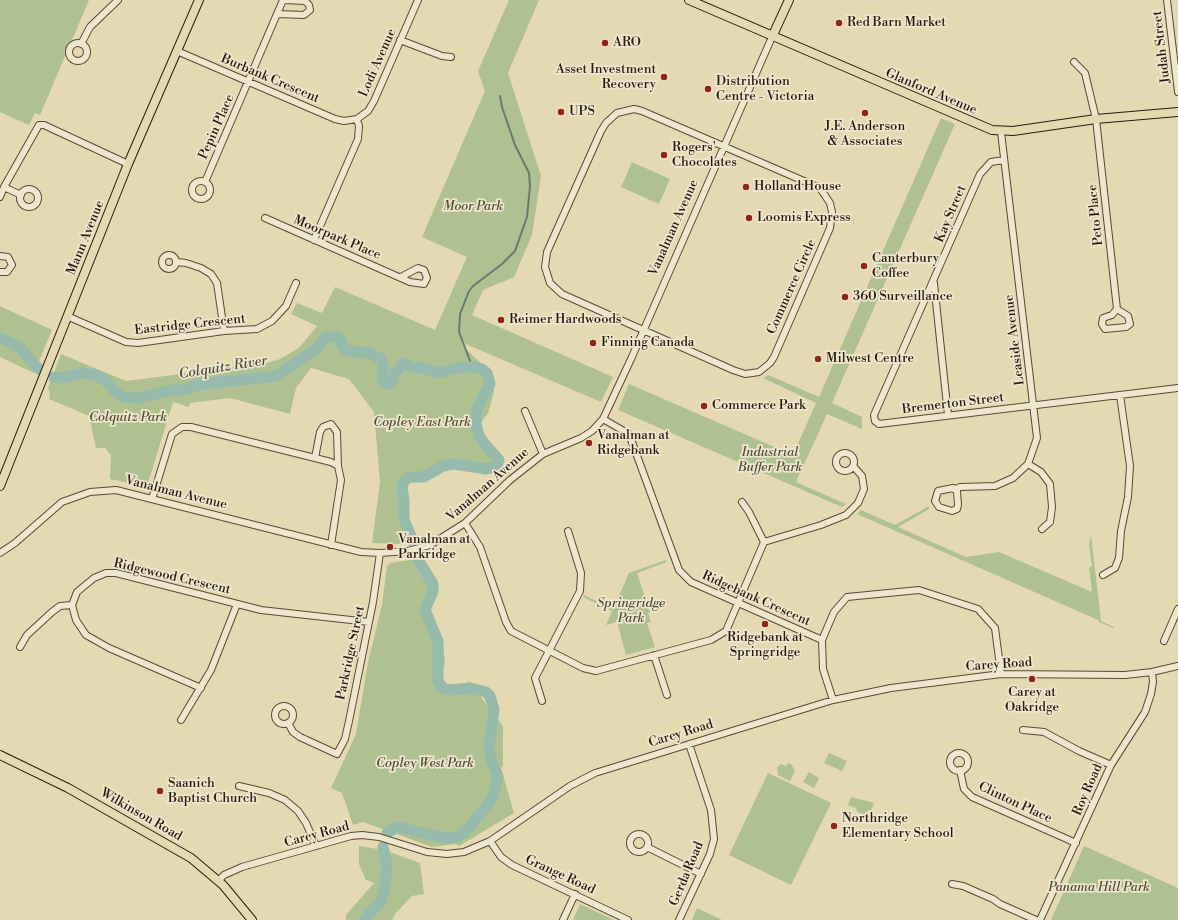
<!DOCTYPE html>
<html>
<head>
<meta charset="utf-8">
<style>
  body { margin:0 }
  canvas { display:block; background:#e5d9b2 }
</style>
</head>
<body>
<canvas width="1178" height="920"></canvas>
<script>
const ctx = document.querySelector('canvas').getContext('2d');
ctx.lineJoin = 'round';
function fill(path, color) { ctx.fillStyle = color; ctx.fill(path, 'evenodd'); }
const shape = rows => new Path2D(rows.map(r => 'M' + r).join(''));
function stroke(path, color, width, dash) { ctx.strokeStyle = color; ctx.lineWidth = width; ctx.lineCap = dash ? 'butt' : 'round'; ctx.setLineDash(dash || []); ctx.stroke(path); }
function drawText(font, color, halo, rows, align = 'center') {
  ctx.font = font + ' "Libre Bodoni",serif'; ctx.lineWidth = 3.5; ctx.setLineDash([]); ctx.textBaseline = 'middle'; ctx.strokeStyle = halo; ctx.fillStyle = color; for (const [text, x, y, turn = 0] of rows) {
    ctx.save(); ctx.translate(x, y); ctx.rotate((+turn || 0) * Math.PI / 180); ctx.textAlign = isNaN(turn) ? turn : align; if (halo) ctx.strokeText(text, 0, 0); ctx.fillText(text, 0, 0); ctx.restore();
  }
}
fill(shape([
  [0,0,89,0,40,115,35,113,29,125,0,112],
  [509,0,539,0,508,73,541,176,532,235,514,277,483,290,472,315,613,377,601,402,461,342,465,348,492,374,494,392,488,413,480,424,484,436,496,454,495,459,488,468,478,467,462,462,447,462,434,468,427,473,412,476,408,480,405,487,407,498,404,514,416,540,398,544,372,543,380,482,374,412,349,379,311,368,296,388,290,414,230,398,190,403,189,407,173,402,148,483,139,485,110,479,111,455,105,448,96,448,89,416,49,399,50,393,48,388,61,354,126,381,267,363,280,359,299,348,317,326,291,314,297,303,322,313,335,287,435,330,467,257,422,237,485,91,478,71],
  [941,118,955,124,832,403,862,417,862,429,827,414,796,482,846,504,842,507,618,410,629,384,793,455,816,403,763,378,768,375,819,397],
  [632,162,670,179,659,204,621,187],
  [0,306,52,330,34,373,0,357],
  [929,506,929,509,898,527,966,557,999,552,1092,592,1089,568,1092,566,1089,545,1091,535,1101,621,1114,627,1113,628,1099,622,1098,620,857,514,861,510,895,525],
  [416,559,420,574,431,587,431,593,424,605,423,610,433,622,443,647,445,662,442,672,444,685,448,688,462,688,469,681,503,726,503,766,501,768,514,813,459,846,456,844,432,847,363,822,353,825,342,793,331,788,356,734,368,662,382,605,387,566,390,563],
  [666,560,667,562,637,573,650,612,648,613,651,622,647,623,655,647,626,655,617,622,606,625,612,611,583,597,584,595,613,609,629,573],
  [829,753,847,761,842,771,824,763],
  [788,763,791,764,795,771,790,781,778,775,777,768,780,764,786,766],
  [809,772,819,778,814,788,803,782],
  [768,773,831,803,791,885,729,855],
  [851,797,874,803,870,814,865,815,857,812,856,808,848,805],
  [359,846,384,850,420,863,424,894,412,896,395,914,392,920,346,920,346,915,374,883,366,880,359,864],
  [1084,846,1178,888,1178,920,1051,920],
  [580,904,614,920,573,920],
  [697,908,722,920,692,920]
]), '#afc091');
stroke(shape([
  [472,366,459,332,460,314,469,291,473,286,502,264,515,251,527,217,530,186,529,173,515,145,502,107,500,96]
]), '#6a7a6b', 2);
stroke(shape([
  [0,338,18,346,39,369],
  [54,377,63,378,83,373,96,375,106,381,115,391,124,397,139,398,171,390,184,390,201,384,270,377,280,374,316,349,325,338,331,337,337,337,341,341,344,348,347,351,369,353,381,359,383,365,382,380,383,382,388,384,391,383,395,373,403,363,414,368,420,367,437,373,462,367,476,367,482,369,487,373,490,384,477,408,476,425,479,435,484,443,499,460,497,466,486,469,454,464,443,466,424,477,410,477,404,481,402,488,404,500,404,520,414,543],
  [417,556,420,563,433,584,433,591,425,610,438,641,438,682,443,688,449,690,471,688,486,692,490,696,494,709,489,748,491,760,498,776,493,795,487,806,463,834],
  [387,833,398,827,444,838,458,837],
  [364,920,381,901,385,888,387,866,383,847]
]), '#96baab', 11);
const minor = shape([
  [1167,0,1178,92],
  [277,14,304,15,310,10,309,5,305,1,284,0],
  [400,40,442,56,451,57],
  '69 52a9 9 0 1 1 18 0a9 9 0 1 1-18 0Z',
  [81,44,90,27,118,0],
  [177,51,335,119,344,121,357,119,368,111,374,101,418,0],
  [1074,62,1085,73,1096,119,1117,309,1112,315,1103,318,1102,324,1105,329,1126,327,1130,324,1128,316,1117,309],
  [634,109,642,111,820,188,830,203,832,212,830,228,774,357,770,363,759,372,745,374,733,370,562,294,550,283,545,267,547,252,601,131,606,123,617,113,634,109],
  [1004,160,991,162,980,174,874,415,875,421,879,424,1178,388],
  '192 190a9 9 0 1 1 18 0a9 9 0 1 1-18 0Z',
  [205,182,283,0],
  [4,187,21,195],
  '20 198a9 9 0 1 1 18 0a9 9 0 1 1-18 0Z',
  [0,197,4,187,39,125,44,125,128,164],
  [265,218,410,282,424,284,427,278,424,270,418,268,401,277],
  [314,240,358,139,359,126,357,119],
  '162 262a7 7 0 1 1 14 0a7 7 0 1 1-14 0Z',
  [0,256,8,257,12,265,7,272,0,272],
  [177,262,186,263,201,268,211,274,217,283,224,331],
  [934,283,948,415],
  [67,316,126,342,138,343,224,331,257,329,272,321,286,306,296,283],
  [525,411,543,454],
  [603,419,629,434,679,570,691,582,822,640,823,669,833,700],
  '836 462a9 9 0 1 1 18 0a9 9 0 1 1-18 0Z',
  [315,458,320,432,323,427,331,424,337,432,338,466],
  [1028,464,1041,472,1050,484,1052,507,1050,522,1042,529],
  [953,488,957,491,958,505,957,509,952,511,939,507,935,501,938,491,953,488],
  [956,489,960,487,995,486,1013,478,1028,464,1037,438,1001,132],
  [152,499,172,434,182,427,191,427,331,462,338,466,341,480,331,545],
  [742,502,749,512,764,542],
  [465,523,480,547,506,622,511,631,583,668,596,671,711,640,726,631,764,542],
  [764,542,821,525,846,515,858,503,864,489,862,476,853,466],
  [0,553,15,543,62,502,90,492,116,490,361,552,380,553,408,551,430,545,465,523,510,480,543,454,581,438,592,431,603,419,631,359,772,37],
  [1103,575,1115,568,1119,558,1121,531,1128,497,1130,466,1120,395],
  [822,640,834,612,847,597,919,590,978,609,995,628,1001,674],
  [1164,641,1178,609],
  [20,647,27,635,52,612,60,606,72,605],
  [654,655,667,695],
  [201,688,109,648,86,635,76,620,72,605,77,592,94,578,106,573,116,573,261,610,369,622],
  [542,701,535,678,580,591,581,573,568,531],
  '275 715a9 9 0 1 1 18 0a9 9 0 1 1-18 0Z',
  [181,720,211,670,237,604],
  [288,723,293,732,300,737,337,754,345,739,349,721,373,602,380,553],
  [1023,730,1044,732,1079,751,1111,765],
  '950 762a9 9 0 1 1 18 0a9 9 0 1 1-18 0Z',
  [960,770,964,789,972,797,1076,843],
  [239,786,269,793,285,800,298,811,306,823,316,846],
  '630 843a9 9 0 1 1 18 0a9 9 0 1 1-18 0Z',
  [490,841,501,857,512,865,628,920],
  [647,847,701,874],
  [219,880,224,875,242,867,351,836,362,835,379,837,427,852,447,854,464,852,490,841,570,786,595,773,833,700,891,688,1001,674,1125,675,1152,672,1178,666],
  [952,884,963,886,993,899,1000,904,1036,920],
  [563,920,575,894],
  [679,920,710,854,714,839,711,810,689,744],
  [1040,920,1111,765,1145,712,1151,694,1153,682,1152,672]
]);
const major = shape([
  [689,0,992,130,1013,131,1096,119,1178,112],
  [772,37,789,0],
  [0,486,128,164,199,0],
  [0,755,68,788,191,858,223,885,252,920]
]);
stroke(minor, '#574a36', 8);
stroke(major, '#281b0c', 10);
stroke(minor, '#eee6cd', 6);
stroke(major, '#e5d9b2', 8);
for (const [x, y, r, color] of [
  [839,23,4,"#8f2418"],
  [605,43,4,"#8f2418"],
  [664,77,4,"#8f2418"],
  [708,89,4,"#8f2418"],
  [561,112,4,"#8f2418"],
  [865,113,4,"#8f2418"],
  [664,155,4,"#8f2418"],
  [746,187,4,"#8f2418"],
  [749,218,4,"#8f2418"],
  [864,266,4,"#8f2418"],
  [845,297,4,"#8f2418"],
  [501,320,4,"#8f2418"],
  [593,343,4,"#8f2418"],
  [818,359,4,"#8f2418"],
  [704,406,4,"#8f2418"],
  [589,443,4,"#8f2418"],
  [390,547,4,"#8f2418"],
  [765,624,4,"#8f2418"],
  [1032,679,4,"#8f2418"],
  [160,791,4,"#8f2418"],
  [834,826,4,"#8f2418"]
]) { const dot = new Path2D(); dot.arc(x, y, r, 0, 2 * Math.PI); ctx.fillStyle = color; ctx.fill(dot); stroke(dot, '#eee6cd', 1.5); }
drawText('13px', '#281b0c', '#eee6cd', [
  ["Red Barn Market",847,23],
  ["ARO",613,43],
  ["Asset Investment",656,70,"right"],
  ["Recovery",656,85,"right"],
  ["Distribution",716,82],
  ["Centre - Victoria",716,97],
  ["UPS",569,112],
  ["J.E. Anderson",865,127,"center"],
  ["& Associates",865,142,"center"],
  ["Rogers'",672,148],
  ["Chocolates",672,163],
  ["Holland House",754,187],
  ["Loomis Express",757,218],
  ["Canterbury",872,259],
  ["Coffee",872,274],
  ["360 Surveillance",853,297],
  ["Reimer Hardwoods",509,320],
  ["Finning Canada",601,343],
  ["Milwest Centre",826,359],
  ["Commerce Park",712,406],
  ["Vanalman at",597,436],
  ["Ridgebank",597,451],
  ["Vanalman at",398,540],
  ["Parkridge",398,555],
  ["Ridgebank at",765,638,"center"],
  ["Springridge",765,653,"center"],
  ["Carey at",1032,693,"center"],
  ["Oakridge",1032,708,"center"],
  ["Saanich",168,784],
  ["Baptist Church",168,799],
  ["Northridge",842,819],
  ["Elementary School",842,834]
], 'left');
drawText('13px', '#281b0c', '#eee6cd', [
  ["Judah Street",1162,47,-97],
  ["Lodi Avenue",378,63,-66],
  ["Burbank Crescent",270,79,23],
  ["Glanford Avenue",931,92,23],
  ["Pepin Place",217,127,-66],
  ["Kay Street",951,214,-67],
  ["Peto Place",1096,215,-96],
  ["Vanalman Avenue",674,228,-66],
  ["Mann Avenue",86,238,-68],
  ["Moorpark Place",337,238,23],
  ["Commerce Circle",792,287,-66],
  ["Eastridge Crescent",190,325,-6],
  ["Leaside Avenue",1015,340,-97],
  ["Bremerton Street",953,404,-7],
  ["Vanalman Avenue",488,485,-41],
  ["Vanalman Avenue",176,493,14],
  ["Ridgewood Crescent",172,577,13],
  ["Ridgebank Crescent",756,599,24],
  ["Parkridge Street",351,653,-78],
  ["Carey Road",999,665,-4],
  ["Carey Road",681,734,-17],
  ["Roy Road",1088,790,-66],
  ["Clinton Place",1015,803,25],
  ["Wilkinson Road",141,815,30],
  ["Carey Road",317,835,-15],
  ["Gerda Road",687,874,-67],
  ["Grange Road",560,875,25]
]);
drawText('italic 13px', '#504d34', '#eee6cd', [
  ["Moor Park",473,207],
  ["Colquitz Park",128,418],
  ["Copley East Park",422,423],
  ["Industrial",770,453],
  ["Buffer Park",770,468],
  ["Springridge",631,604],
  ["Park",631,619],
  ["Copley West Park",425,764],
  ["Panama Hill Park",1099,888]
]);
drawText('italic 14px', '#494b3c', '#eee6cd', [
  ["Colquitz River",223,368,-9]
]);
</script>
</body>
</html>
